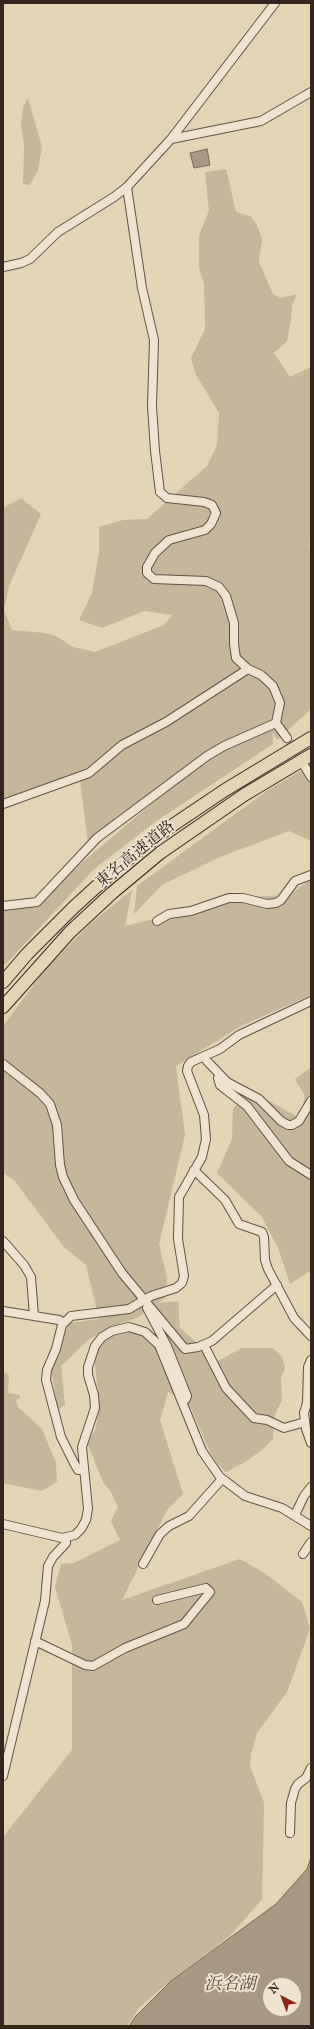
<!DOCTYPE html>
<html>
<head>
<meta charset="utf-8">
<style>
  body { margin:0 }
  #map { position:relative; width:314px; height:2029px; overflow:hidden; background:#e3d4b3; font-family:"IM FELL English",serif }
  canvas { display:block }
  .frame { position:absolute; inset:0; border:4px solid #36251f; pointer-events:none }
  .north { position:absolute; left:262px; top:1977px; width:40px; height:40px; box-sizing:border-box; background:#ede3ce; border:1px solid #a49788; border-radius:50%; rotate:318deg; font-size:11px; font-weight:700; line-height:16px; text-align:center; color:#36251f }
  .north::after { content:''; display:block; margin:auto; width:14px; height:18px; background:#8f2418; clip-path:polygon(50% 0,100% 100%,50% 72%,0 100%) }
</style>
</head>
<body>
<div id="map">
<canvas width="314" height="2029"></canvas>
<div class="frame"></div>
<div class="north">N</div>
</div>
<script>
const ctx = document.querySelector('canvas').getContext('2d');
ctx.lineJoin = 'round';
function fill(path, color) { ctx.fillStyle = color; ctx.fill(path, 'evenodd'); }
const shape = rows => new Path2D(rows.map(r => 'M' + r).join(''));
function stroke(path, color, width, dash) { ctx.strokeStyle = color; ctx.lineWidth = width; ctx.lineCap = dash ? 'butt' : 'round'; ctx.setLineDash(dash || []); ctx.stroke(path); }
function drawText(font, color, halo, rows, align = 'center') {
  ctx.font = font + ' "IM FELL English","Noto Serif JP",serif'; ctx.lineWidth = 4; ctx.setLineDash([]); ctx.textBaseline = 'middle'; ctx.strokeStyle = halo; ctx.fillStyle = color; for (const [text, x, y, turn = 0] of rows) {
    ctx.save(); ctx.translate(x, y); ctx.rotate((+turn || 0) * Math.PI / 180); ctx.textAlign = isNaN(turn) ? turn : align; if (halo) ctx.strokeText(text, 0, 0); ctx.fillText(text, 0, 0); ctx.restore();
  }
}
fill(shape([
  [28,98,42,147,38,170,30,185,23,184,24,146,21,124,23,107],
  [226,169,236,212,250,216,257,225,262,240,259,262,273,294,281,298,297,294,292,305,291,320,287,341,274,353,290,377,311,367,311,542,309,544,311,552,311,709,277,740,273,733,273,744,155,822,93,870,3,967,3,910,45,894,188,773,159,787,116,817,88,843,79,773,3,800,3,508,21,498,41,514,9,586,4,610,12,630,45,633,58,637,73,647,95,652,164,625,172,615,144,611,102,628,79,620,92,593,99,553,99,527,123,520,147,519,207,466,217,445,219,413,196,375,191,358,205,329,204,283,199,268,199,235,209,211,205,172],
  [311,765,311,841,289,831,220,857,162,885,134,914,137,886,268,790],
  [311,879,311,995,241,1026,176,1066,185,1135,159,1244,167,1278,165,1298,158,1303,178,1301,180,1328,218,1361,242,1348,273,1348,282,1357,285,1368,281,1378,282,1400,274,1417,273,1439,262,1450,245,1462,226,1472,217,1463,210,1452,189,1404,168,1392,160,1420,183,1494,167,1510,122,1600,240,1559,266,1574,302,1602,310,1629,287,1692,257,1733,251,1754,250,1766,264,1803,262,1899,230,1936,165,1985,140,2007,127,2026,3,2026,3,1837,72,1750,72,1645,55,1587,61,1564,74,1563,120,1540,111,1521,118,1507,111,1492,103,1482,87,1442,96,1429,99,1401,94,1356,98,1345,116,1334,135,1330,159,1344,151,1308,137,1318,110,1327,89,1339,61,1366,65,1405,58,1410,51,1369,69,1323,99,1319,86,1265,64,1247,14,1180,3,1173,3,1026,47,967,90,924,132,890,125,926,246,897,290,895],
  [311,1067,311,1273,308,1272,290,1284,278,1248,262,1217,217,1173,232,1139,233,1108,251,1091,300,1118,305,1096,295,1079],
  [3,1372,9,1375,8,1393,20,1395,20,1398,16,1400,18,1407,42,1429,56,1463,57,1482,42,1491,3,1483]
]), '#c6b69a');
const water = shape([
  [207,149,210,165,194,168,190,153,207,149],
  [311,1857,311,2026,129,2026,136,2016,171,1981,276,1904,307,1869,311,1857],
  [270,1985,294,1985,294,2009,270,2009,270,1985]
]);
fill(water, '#a89881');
stroke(water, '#7a6a5a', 1);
stroke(shape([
  [287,738,303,765]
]), '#c0b195', 8, [8, 4]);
const minor = shape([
  [171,139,261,121,311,92],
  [127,187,142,288,154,340,152,406,155,451,160,492,167,498,204,502,212,505,216,513,211,524,205,530,169,540,155,553,147,567,147,573,154,579,206,581,219,587,226,596,234,623,234,644,236,658,248,669,261,675,273,686,280,703,276,723,287,738],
  [3,267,21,263,30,259,58,232,114,197,127,187,171,139,275,3],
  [305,767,311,777],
  [3,804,89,773,122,745,166,722,248,669],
  [3,906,37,902,97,838,207,756,224,746,276,723],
  [157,921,169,914,191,911,229,898,243,898,267,904,276,903,281,900,295,881,311,875],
  [204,1056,207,1061,227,1082,259,1099,281,1121,288,1125,292,1125,299,1121,311,1101],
  [3,1064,40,1093,50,1104,57,1125,60,1165,63,1177,74,1200,122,1273,185,1349,198,1347,212,1341,277,1285],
  [221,1076,218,1078,220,1085,247,1106,289,1161,311,1175],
  [194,1170,225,1200,239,1224,262,1232,264,1237,265,1260,268,1269,294,1318,311,1336],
  [3,1241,24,1265,31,1277,34,1316],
  [147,1308,167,1346,187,1396,186,1399,182,1401],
  [3,1311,59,1320,63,1322],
  [204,1345,226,1388,254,1418,267,1420,284,1428,305,1422],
  [311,1360,308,1367,307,1403,304,1413,306,1429,311,1443],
  [83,1470,78,1470,74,1463,61,1437,46,1380,47,1370,56,1349,62,1325,71,1316,129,1309,151,1296,176,1288,182,1283,184,1276,178,1239,179,1197,202,1157,206,1139,204,1115,187,1071,188,1066,191,1062,220,1049,239,1035,311,1001],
  [295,1515,304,1496,311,1487],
  [3,1524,62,1538,75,1535,81,1529,86,1520,88,1509,82,1447,95,1408,94,1395,88,1375,88,1367,95,1346,102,1337,112,1331,129,1327,145,1332,159,1345,202,1451,220,1477,245,1496,282,1508,311,1526],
  [303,1554,311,1542],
  [143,1564,160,1534,169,1526,189,1516,222,1479],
  [35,1641,85,1665,93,1666,125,1648,184,1624,210,1592,206,1588,157,1600],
  [3,1776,45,1601,48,1566,53,1557,66,1543,66,1538],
  [290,1833,291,1803,295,1789,298,1784,306,1778,311,1768]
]);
const highway = shape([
  [3,982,27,954,74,907,119,866,167,829,225,790,311,738],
  [3,1007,70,932,112,893,160,853,244,795,311,755]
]);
stroke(minor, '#615144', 10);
stroke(highway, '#36251f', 14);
stroke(minor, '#ede3ce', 8);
stroke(highway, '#e3d4b3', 12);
drawText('16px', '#36251f', '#ede3ce', [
  ["東名高速道路",136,855,-39]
]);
drawText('italic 17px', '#58483c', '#ede3ce', [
  ["浜名湖",230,1986]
]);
</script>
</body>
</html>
